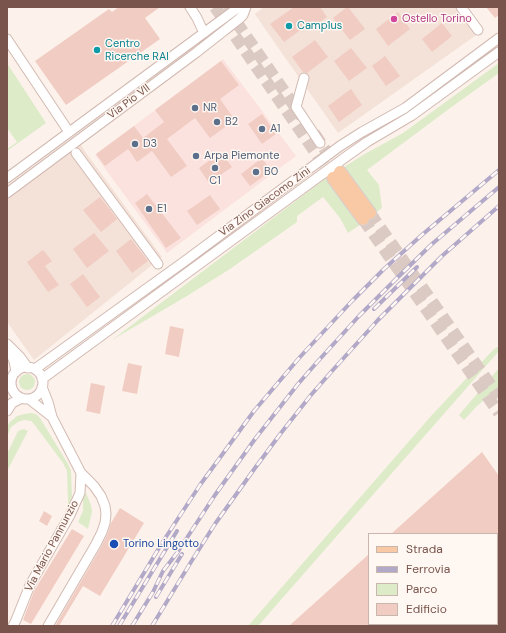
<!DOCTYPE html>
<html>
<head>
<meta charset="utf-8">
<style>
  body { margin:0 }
  #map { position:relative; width:506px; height:633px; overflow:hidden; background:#fcf2eb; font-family:"DM Sans",sans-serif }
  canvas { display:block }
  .frame { position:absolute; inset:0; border:8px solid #78544d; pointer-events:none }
  .legend { position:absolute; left:368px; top:533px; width:130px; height:92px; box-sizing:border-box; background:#fff7f1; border:1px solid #c9b6af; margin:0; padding:5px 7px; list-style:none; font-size:12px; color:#78544d }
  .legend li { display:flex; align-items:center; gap:8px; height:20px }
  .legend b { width:20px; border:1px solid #c9b6af }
</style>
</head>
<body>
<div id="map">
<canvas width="506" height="633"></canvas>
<div class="frame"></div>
<ul class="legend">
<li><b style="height:5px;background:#f9c9a6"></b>Strada</li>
<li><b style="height:5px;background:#b2a8c7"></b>Ferrovia</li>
<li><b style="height:11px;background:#ddebc9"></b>Parco</li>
<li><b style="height:11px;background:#f1ccc3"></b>Edificio</li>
</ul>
</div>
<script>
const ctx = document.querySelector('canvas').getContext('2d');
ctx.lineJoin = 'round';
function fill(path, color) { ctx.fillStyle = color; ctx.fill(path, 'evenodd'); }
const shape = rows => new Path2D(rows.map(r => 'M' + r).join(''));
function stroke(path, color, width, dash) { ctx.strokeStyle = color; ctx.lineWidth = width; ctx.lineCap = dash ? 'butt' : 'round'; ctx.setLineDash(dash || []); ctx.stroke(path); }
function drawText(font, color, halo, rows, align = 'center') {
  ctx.font = font + ' "DM Sans",sans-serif'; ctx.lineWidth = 3; ctx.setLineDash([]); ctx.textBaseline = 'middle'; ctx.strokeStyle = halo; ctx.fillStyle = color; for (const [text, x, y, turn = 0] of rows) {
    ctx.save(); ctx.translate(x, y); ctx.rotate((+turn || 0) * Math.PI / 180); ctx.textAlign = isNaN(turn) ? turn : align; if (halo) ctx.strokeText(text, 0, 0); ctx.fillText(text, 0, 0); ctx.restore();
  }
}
fill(shape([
  [264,7,464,7,482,31,338,133,265,29,255,14],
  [80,143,84,150,162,257,34,360,7,322,7,198]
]), '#f4e2d9');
fill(shape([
  [223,59,296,156,167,253,95,155]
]), '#fce2df');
fill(shape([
  [7,63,46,123,7,151,7,149,17,142,7,128],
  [499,63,499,73,453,106,367,170,379,185,382,208,373,215,342,172,346,169,344,167,363,155,403,133],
  [326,178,360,225,348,233,340,218,323,197,297,216,297,222,230,269,187,296,112,340],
  [499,346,499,351,258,626,248,626,431,416,494,349],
  [499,368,499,387,476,407,464,420,459,415],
  '19 382a8 8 0 1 1 16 0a8 8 0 1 1-16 0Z',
  [31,413,36,414,40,418,68,464,71,471,72,496,70,507,68,503,67,471,63,463,34,424,31,421,24,420,18,422,11,427,7,437,7,426,10,422,17,416,24,414],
  [24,429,28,431,7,471,7,454,18,431],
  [83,491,86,493,91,505,92,512,88,529,78,522,83,511]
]), '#ddebc9');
fill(shape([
  [119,7,160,7,145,18,160,39,66,105,35,61,109,9,112,12],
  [294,7,320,7,327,17,312,28,309,24,284,42,270,24],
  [347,7,348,7,365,29,350,40,333,18],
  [486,7,499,7,499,15,495,18],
  [398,12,410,29,388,46,376,29],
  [442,23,452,36,432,52,422,39],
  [315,40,328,57,307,73,303,72,292,57],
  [351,48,367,68,349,81,334,61],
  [385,56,400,76,386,86,372,66],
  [221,61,239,85,220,99,235,120,210,138,195,118,167,139,187,166,171,177,152,151,137,162,128,149,105,166,96,154,134,126,143,138,164,122,155,110],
  [351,89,362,105,339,122,328,106],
  [262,114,276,134,262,144,248,124],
  [221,152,232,167,209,183,199,168],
  [262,158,271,171,250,186,241,174],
  [147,194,181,238,166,248,135,203],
  [210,195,220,209,197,225,187,211],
  [100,197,117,219,101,232,83,210],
  [94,233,109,251,87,268,73,249],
  [131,239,148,261,132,273,116,251],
  [43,250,52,261,45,266,59,285,48,292,27,262],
  [83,274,100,297,87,307,70,284],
  [170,326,184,329,179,357,165,354],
  [128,363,142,366,137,394,122,391],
  [91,383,105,386,100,414,86,411],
  [482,452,499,476,499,534,391,534],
  [120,508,144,523,100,596,83,586,59,626,55,626,101,547,107,535,111,523],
  [44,511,52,516,47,526,39,521],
  [72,529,84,536,31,624,23,620,34,591],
  [369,554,369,626,289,626]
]), '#f1ccc3');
stroke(shape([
  [215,7,333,178],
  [226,7,302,117],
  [314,133,340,172],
  [370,213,499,397],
  [363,219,499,413]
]), '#dbcac4', 12, [12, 6]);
const minor = shape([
  [190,7,197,18,204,33],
  [461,7,478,30],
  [7,39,69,132],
  [304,78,296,107,320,143],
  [76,153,158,264],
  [7,178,239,7],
  [7,193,197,52,239,19,243,15,246,7],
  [7,344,20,357,28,368],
  [8,348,14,361,16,372],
  '11 383a16 16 0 1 1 32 0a16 16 0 1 1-32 0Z',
  [35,369,185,261,340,146,362,132,405,108,499,38],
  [42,379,347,156,367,142,411,116,499,52],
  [42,387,48,402,52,417,81,473,94,486,101,496,105,506,106,514,105,523,102,532,96,544,48,626],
  [29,399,52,417],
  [7,411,12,403,22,398],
  [13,626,16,620,30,585,70,515,80,493,81,473]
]);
const major = shape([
  [340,172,370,213],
  [333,178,363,219]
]);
stroke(minor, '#d2bab2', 11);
stroke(major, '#d9cfcd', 14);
stroke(minor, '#fff', 9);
stroke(major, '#f9c9a6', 12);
const rail = shape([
  [374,309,417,267],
  [156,597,182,554],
  [112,626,162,543,200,485,254,411,300,357,352,301,384,269,423,234,499,170],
  [119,626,177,531],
  [132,626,153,592,163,571,177,553,215,495,255,439,298,384,319,360,359,316,395,280,432,244,499,187],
  [152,626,191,562,215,524,255,468,281,433,311,395,332,371,378,320,442,256,499,206]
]);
stroke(rail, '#b2a8c7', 4);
stroke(rail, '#fff7f1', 2.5, [8]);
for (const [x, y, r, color] of [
  [394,19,4,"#d1479c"],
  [289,26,4,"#0f9aa8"],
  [97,50,4,"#0f9aa8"],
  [195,108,4,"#5c6f8a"],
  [217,122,4,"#5c6f8a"],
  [262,129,4,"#5c6f8a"],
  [135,144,4,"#5c6f8a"],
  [196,156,4,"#5c6f8a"],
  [215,168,4,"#5c6f8a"],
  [256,172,4,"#5c6f8a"],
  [149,209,4,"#5c6f8a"],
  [114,544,5,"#1a4fb4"]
]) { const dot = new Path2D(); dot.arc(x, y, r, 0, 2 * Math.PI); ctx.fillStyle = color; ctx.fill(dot); stroke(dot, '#fff7f1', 1.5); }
drawText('11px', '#b23c85', '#fff7f1', [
  ["Ostello Torino",402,19]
], 'left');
drawText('11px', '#0d838f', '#fff7f1', [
  ["Camp1us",297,26],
  ["Centro",105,44],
  ["Ricerche RAI",105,57]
], 'left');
drawText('11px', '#78544d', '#fff7f1', [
  ["Via Pio VII",129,102,-37],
  ["Via Zino Giacomo Zini",265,202,-36],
  ["Via Mario Pannunzio",52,546,-62]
]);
drawText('11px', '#4e5e75', '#fff7f1', [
  ["NR",203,108],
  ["B2",225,122],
  ["A1",270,129],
  ["D3",143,144],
  ["Arpa Piemonte",204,156],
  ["B0",264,172],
  ["C1",215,181,"center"],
  ["E1",157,209]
], 'left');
drawText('11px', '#164399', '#fff7f1', [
  ["Torino Lingotto",123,544]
], 'left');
</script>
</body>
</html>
